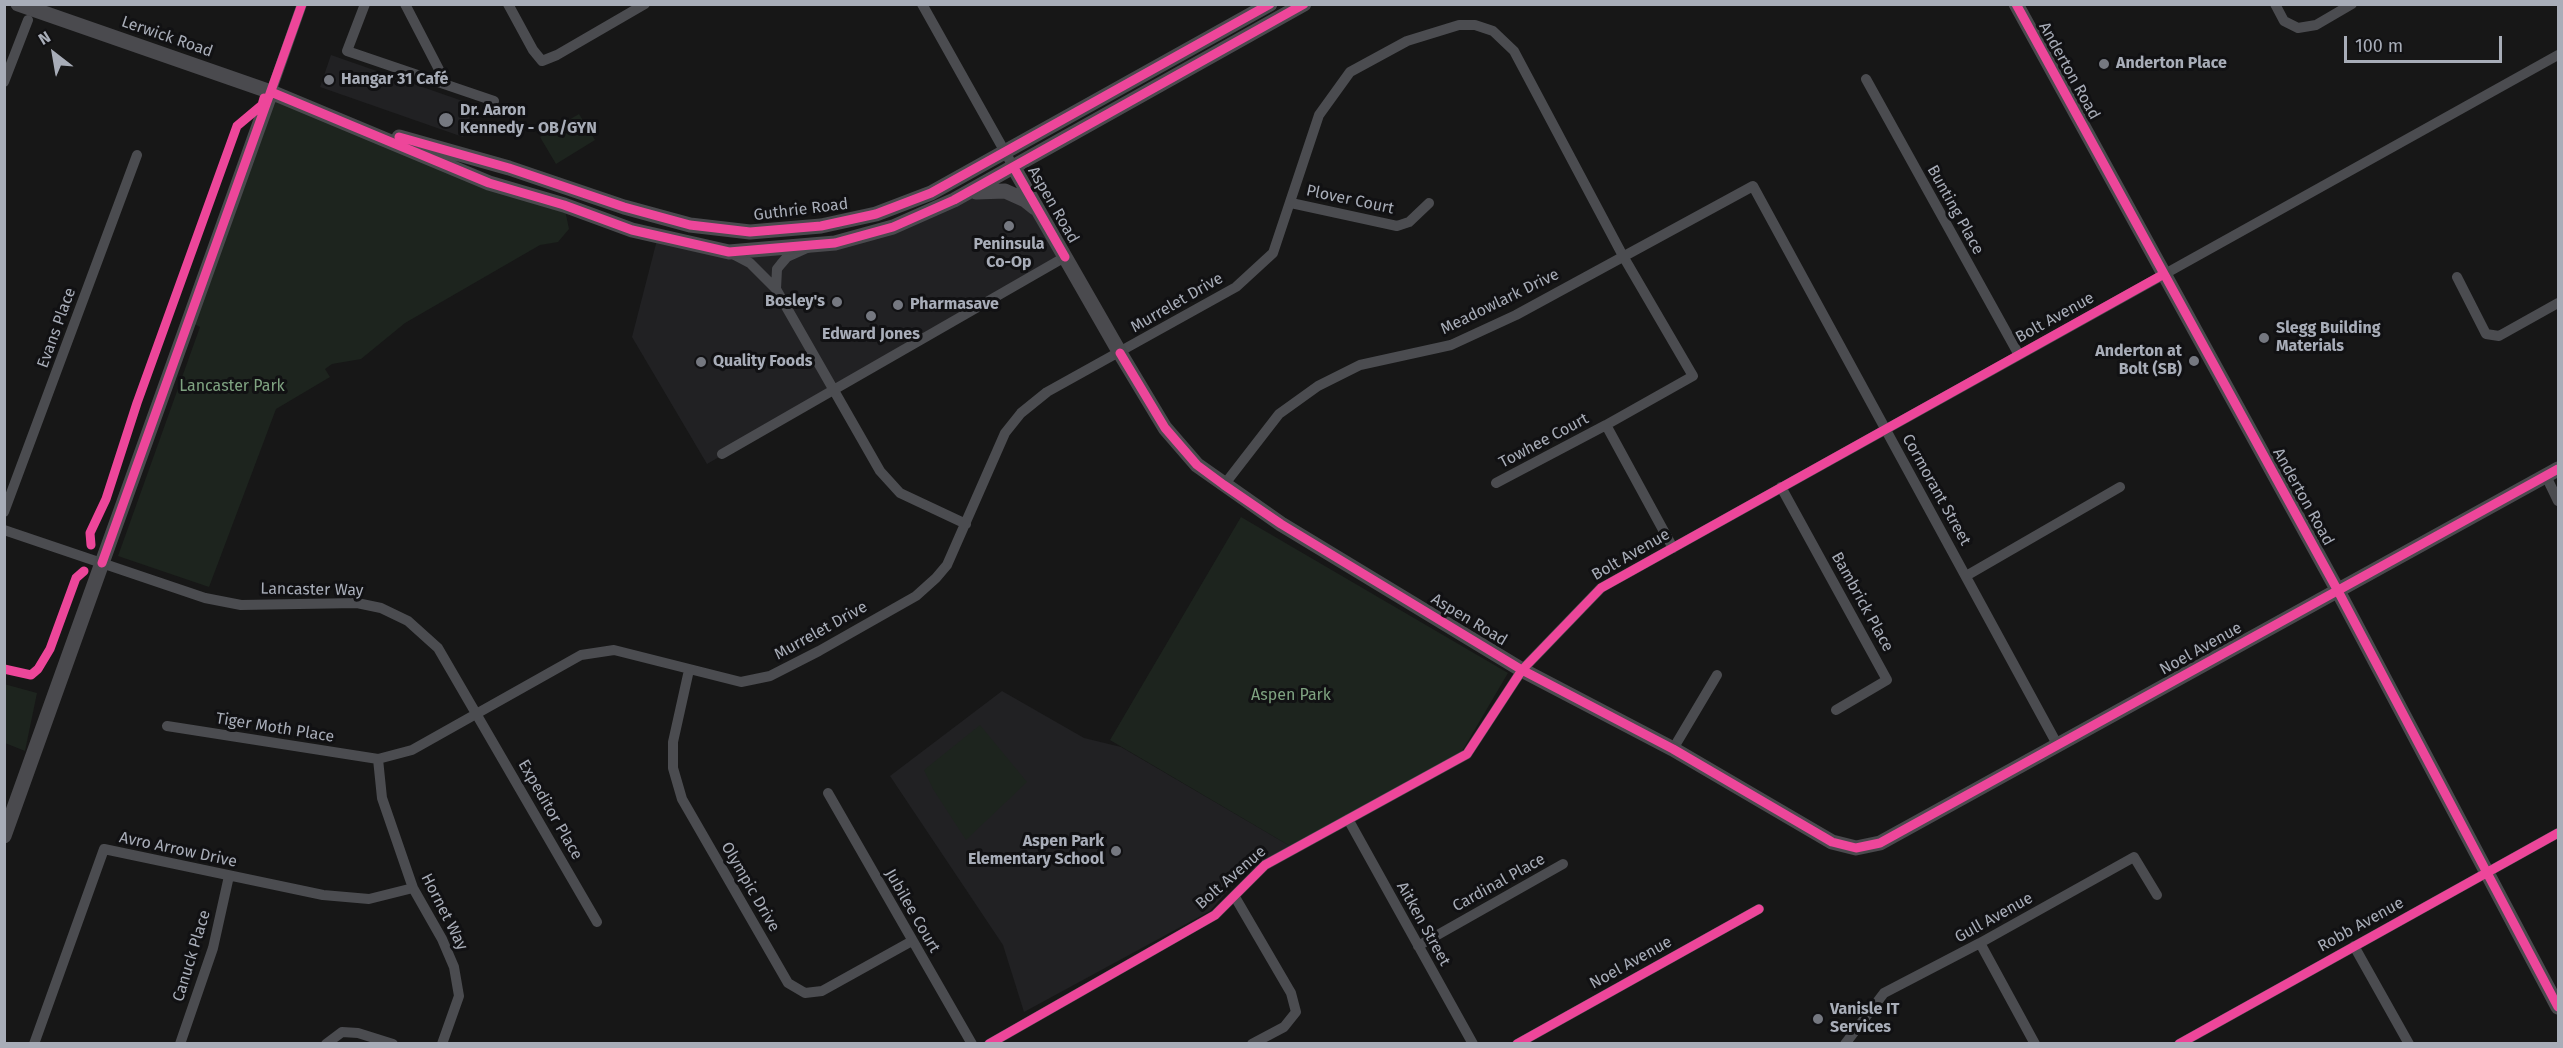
<!DOCTYPE html>
<html>
<head>
<meta charset="utf-8">
<style>
  body { margin:0 }
  #map { position:relative; width:2563px; height:1048px; overflow:hidden; background:#171717; font-family:"Fira Sans",sans-serif }
  canvas { display:block }
  .frame { position:absolute; inset:0; border:6px solid #a8adb8; pointer-events:none }
  .north { position:absolute; left:24px; top:24px; width:60px; height:60px; -webkit-text-stroke:4px #111113; paint-order:stroke; rotate:329deg; font-size:16px; font-weight:700; line-height:24px; text-align:center; color:#a8adb8 }
  .north::after { content:''; display:block; margin:auto; width:21px; height:27px; background:#a8adb8; clip-path:polygon(50% 0,100% 100%,50% 72%,0 100%) }
  .scale { position:absolute; left:2344px; top:36px; width:158px; height:27px; box-sizing:border-box; border:3px solid #a8adb8; border-top:0; padding-left:8px; font-size:18px; line-height:21px; white-space:nowrap; color:#a8adb8; -webkit-text-stroke:4px #111113; paint-order:stroke }
</style>
</head>
<body>
<div id="map">
<canvas width="2563" height="1048"></canvas>
<div class="frame"></div>
<div class="north">N</div>
<div class="scale">100 m</div>
</div>
<script>
const ctx = document.querySelector('canvas').getContext('2d');
ctx.lineJoin = 'round';
function fill(path, color) { ctx.fillStyle = color; ctx.fill(path, 'evenodd'); }
const shape = rows => new Path2D(rows.map(r => 'M' + r).join(''));
function stroke(path, color, width, dash) { ctx.strokeStyle = color; ctx.lineWidth = width; ctx.lineCap = dash ? 'butt' : 'round'; ctx.setLineDash(dash || []); ctx.stroke(path); }
function drawText(font, color, halo, rows, align = 'center') {
  ctx.font = font + ' "Fira Sans",sans-serif'; ctx.lineWidth = 6; ctx.setLineDash([]); ctx.textBaseline = 'middle'; ctx.strokeStyle = halo; ctx.fillStyle = color; for (const [text, x, y, turn = 0] of rows) {
    ctx.save(); ctx.translate(x, y); ctx.rotate((+turn || 0) * Math.PI / 180); ctx.textAlign = isNaN(turn) ? turn : align; if (halo) ctx.strokeText(text, 0, 0); ctx.fillText(text, 0, 0); ctx.restore();
  }
}
fill(shape([
  [331,55,474,105,463,137,320,87],
  [968,193,1025,200,1065,257,707,464,632,337,658,236,729,252,835,243],
  [1002,691,1084,738,1121,747,1290,846,1237,880,1210,911,1024,1012,1003,945,890,776]
]), '#212123');
fill(shape([
  [271,92,564,205,569,229,558,242,540,245,405,323,361,359,332,364,325,369,330,377,276,409,209,587,118,556,200,327,189,321],
  [579,114,595,140,556,164,540,137],
  [1241,517,1508,673,1461,753,1290,846,1110,740],
  [4,684,37,693,25,751,5,743],
  [980,725,1027,782,966,840,933,789,924,770]
]), '#1d241e');
stroke(shape([
  [365,4,347,51,494,101],
  [405,4,447,85],
  [508,4,533,50,542,61,557,55,645,4],
  [922,4,1014,168],
  [2275,4,2284,21,2298,28,2316,25,2352,4],
  [1866,79,2019,355],
  [4,82,28,20],
  [271,92,302,4],
  [1291,203,1397,226,1409,222,1429,203],
  [729,252,750,263,776,289,880,471,900,493,966,524],
  [2457,277,2486,334,2499,336,2558,303],
  [776,289,777,269,781,264,787,257,807,248],
  [722,454,1065,257],
  [2546,476,2558,501],
  [1496,483,1606,425],
  [1224,485,1279,414,1318,386,1360,365,1451,345,1516,315,1753,186,2057,744],
  [1781,487,1887,680,1836,710],
  [4,512,137,155],
  [4,530,205,598,241,605,357,603,381,608,408,621,438,648,597,922],
  [1966,576,2120,487],
  [689,670,673,742,673,768,682,799,788,983,805,993,822,991,912,941],
  [167,726,378,759,412,750,581,655,614,650,741,682,770,676,819,651,916,596,936,578,947,565,1005,433,1021,413,1047,392,1236,287,1273,253,1319,115,1350,72,1407,41,1459,25,1475,25,1493,31,1514,51,1623,256,1693,376,1606,425,1673,548],
  [1673,749,1717,675],
  [378,759,382,798,413,888,442,939,454,967,459,996,442,1044],
  [828,793,972,1044],
  [1348,819,1473,1044],
  [1235,897,1291,993,1296,1012,1284,1027,1252,1044],
  [1980,943,2035,1044],
  [1418,946,1563,864],
  [2354,946,2409,1044],
  [34,1044,104,849,323,895,369,899,413,888],
  [180,1044,213,948,229,876],
  [326,1044,342,1032,358,1033,393,1044],
  [989,1044,1215,915,1265,865,1467,754,1522,670,1601,588,2558,55],
  [1517,1044,1759,909],
  [1845,1044,1884,993,1980,943,2134,857,2157,895],
  [2179,1044,2558,833]
]), '#4b4c50', 10);
stroke(shape([
  [18,4,271,92,489,183,564,205,632,230,729,252,835,243,893,227,954,200,1304,4],
  [2016,4,2338,591,2558,1007],
  [399,137,509,168,624,207,690,225,750,232,821,226,876,214,931,193,1270,4],
  [1014,168,1120,353,1165,428,1197,465,1281,524,1522,670,1673,749,1832,842,1856,848,1880,843,2558,469],
  [976,192,1005,191,1025,200,1035,208],
  [4,836,271,92]
]), '#4a4a4e', 15);
stroke(shape([
  [2016,4,2338,591,2558,1007],
  [271,92,489,183,564,205,632,230,729,252,811,245,835,243,893,227,954,200,1304,4],
  [399,137,509,168,624,207,690,225,750,232,821,226,876,214,931,193,1270,4],
  [1014,168,1065,257],
  [1120,353,1165,428,1197,465,1224,485,1281,524,1522,670,1673,749,1832,842,1856,848,1880,843,2558,469],
  [91,545,90,533,106,499,137,403,237,126,262,105,264,98],
  [102,563,302,4],
  [4,669,31,675,38,669,50,649,76,578,84,571],
  [989,1044,1215,915,1265,865,1467,754,1522,670,1601,588,2164,274],
  [1517,1044,1759,909],
  [2179,1044,2558,833]
]), '#ed469a', 9);
for (const [x, y, r, color] of [
  [2104,64,6,"#757880"],
  [329,80,6,"#757880"],
  [446,120,8,"#757880"],
  [1009,226,6,"#757880"],
  [837,302,6,"#757880"],
  [898,305,6,"#757880"],
  [871,316,6,"#757880"],
  [2264,338,6,"#757880"],
  [2194,361,6,"#757880"],
  [701,362,6,"#757880"],
  [1116,851,6,"#757880"],
  [1818,1019,6,"#757880"]
]) { const dot = new Path2D(); dot.arc(x, y, r, 0, 2 * Math.PI); ctx.fillStyle = color; ctx.fill(dot); stroke(dot, '#111113', 2); }
drawText('16px', '#a8adb8', '#111113', [
  ["Lerwick Road",167,37,19],
  ["Anderton Road",2069,71,61],
  ["Plover Court",1350,200,12],
  ["Aspen Road",1053,205,60],
  ["Guthrie Road",801,210,-7],
  ["Bunting Place",1955,210,61],
  ["Meadowlark Drive",1500,302,-26],
  ["Murrelet Drive",1177,303,-30],
  ["Bolt Avenue",2055,318,-29],
  ["Evans Place",57,328,-70],
  ["Towhee Court",1544,441,-28],
  ["Cormorant Street",1936,490,61],
  ["Anderton Road",2303,497,61],
  ["Bolt Avenue",1631,555,-30],
  ["Lancaster Way",312,590,1],
  ["Bambrick Place",1862,602,61],
  ["Aspen Road",1469,620,31],
  ["Murrelet Drive",821,631,-29],
  ["Noel Avenue",2201,649,-29],
  ["Tiger Moth Place",275,728,9],
  ["Expeditor Place",550,810,60],
  ["Avro Arrow Drive",178,850,12],
  ["Bolt Avenue",1231,878,-41],
  ["Cardinal Place",1499,883,-29],
  ["Olympic Drive",750,887,60],
  ["Jubilee Court",912,911,60],
  ["Hornet Way",444,912,63],
  ["Gull Avenue",1994,918,-29],
  ["Aitken Street",1423,924,61],
  ["Robb Avenue",2361,925,-29],
  ["Canuck Place",192,956,-73],
  ["Noel Avenue",1631,963,-29]
]);
drawText('bold 16px', '#a8adb8', '#111113', [
  ["Anderton Place",2116,64],
  ["Hangar 31 Café",341,80],
  ["Dr. Aaron",460,111],
  ["Kennedy - OB/GYN",460,129],
  ["Peninsula",1009,245,"center"],
  ["Co-Op",1009,263,"center"],
  ["Bosley's",825,302,"right"],
  ["Pharmasave",910,305],
  ["Slegg Building",2276,329],
  ["Materials",2276,347],
  ["Edward Jones",871,335,"center"],
  ["Anderton at",2182,352,"right"],
  ["Bolt (SB)",2182,370,"right"],
  ["Quality Foods",713,362],
  ["Aspen Park",1104,842,"right"],
  ["Elementary School",1104,860,"right"],
  ["Vanisle IT",1830,1010],
  ["Services",1830,1028]
], 'left');
drawText('16px', '#7fa381', '#111113', [
  ["Lancaster Park",232,387],
  ["Aspen Park",1291,696]
]);
</script>
</body>
</html>
